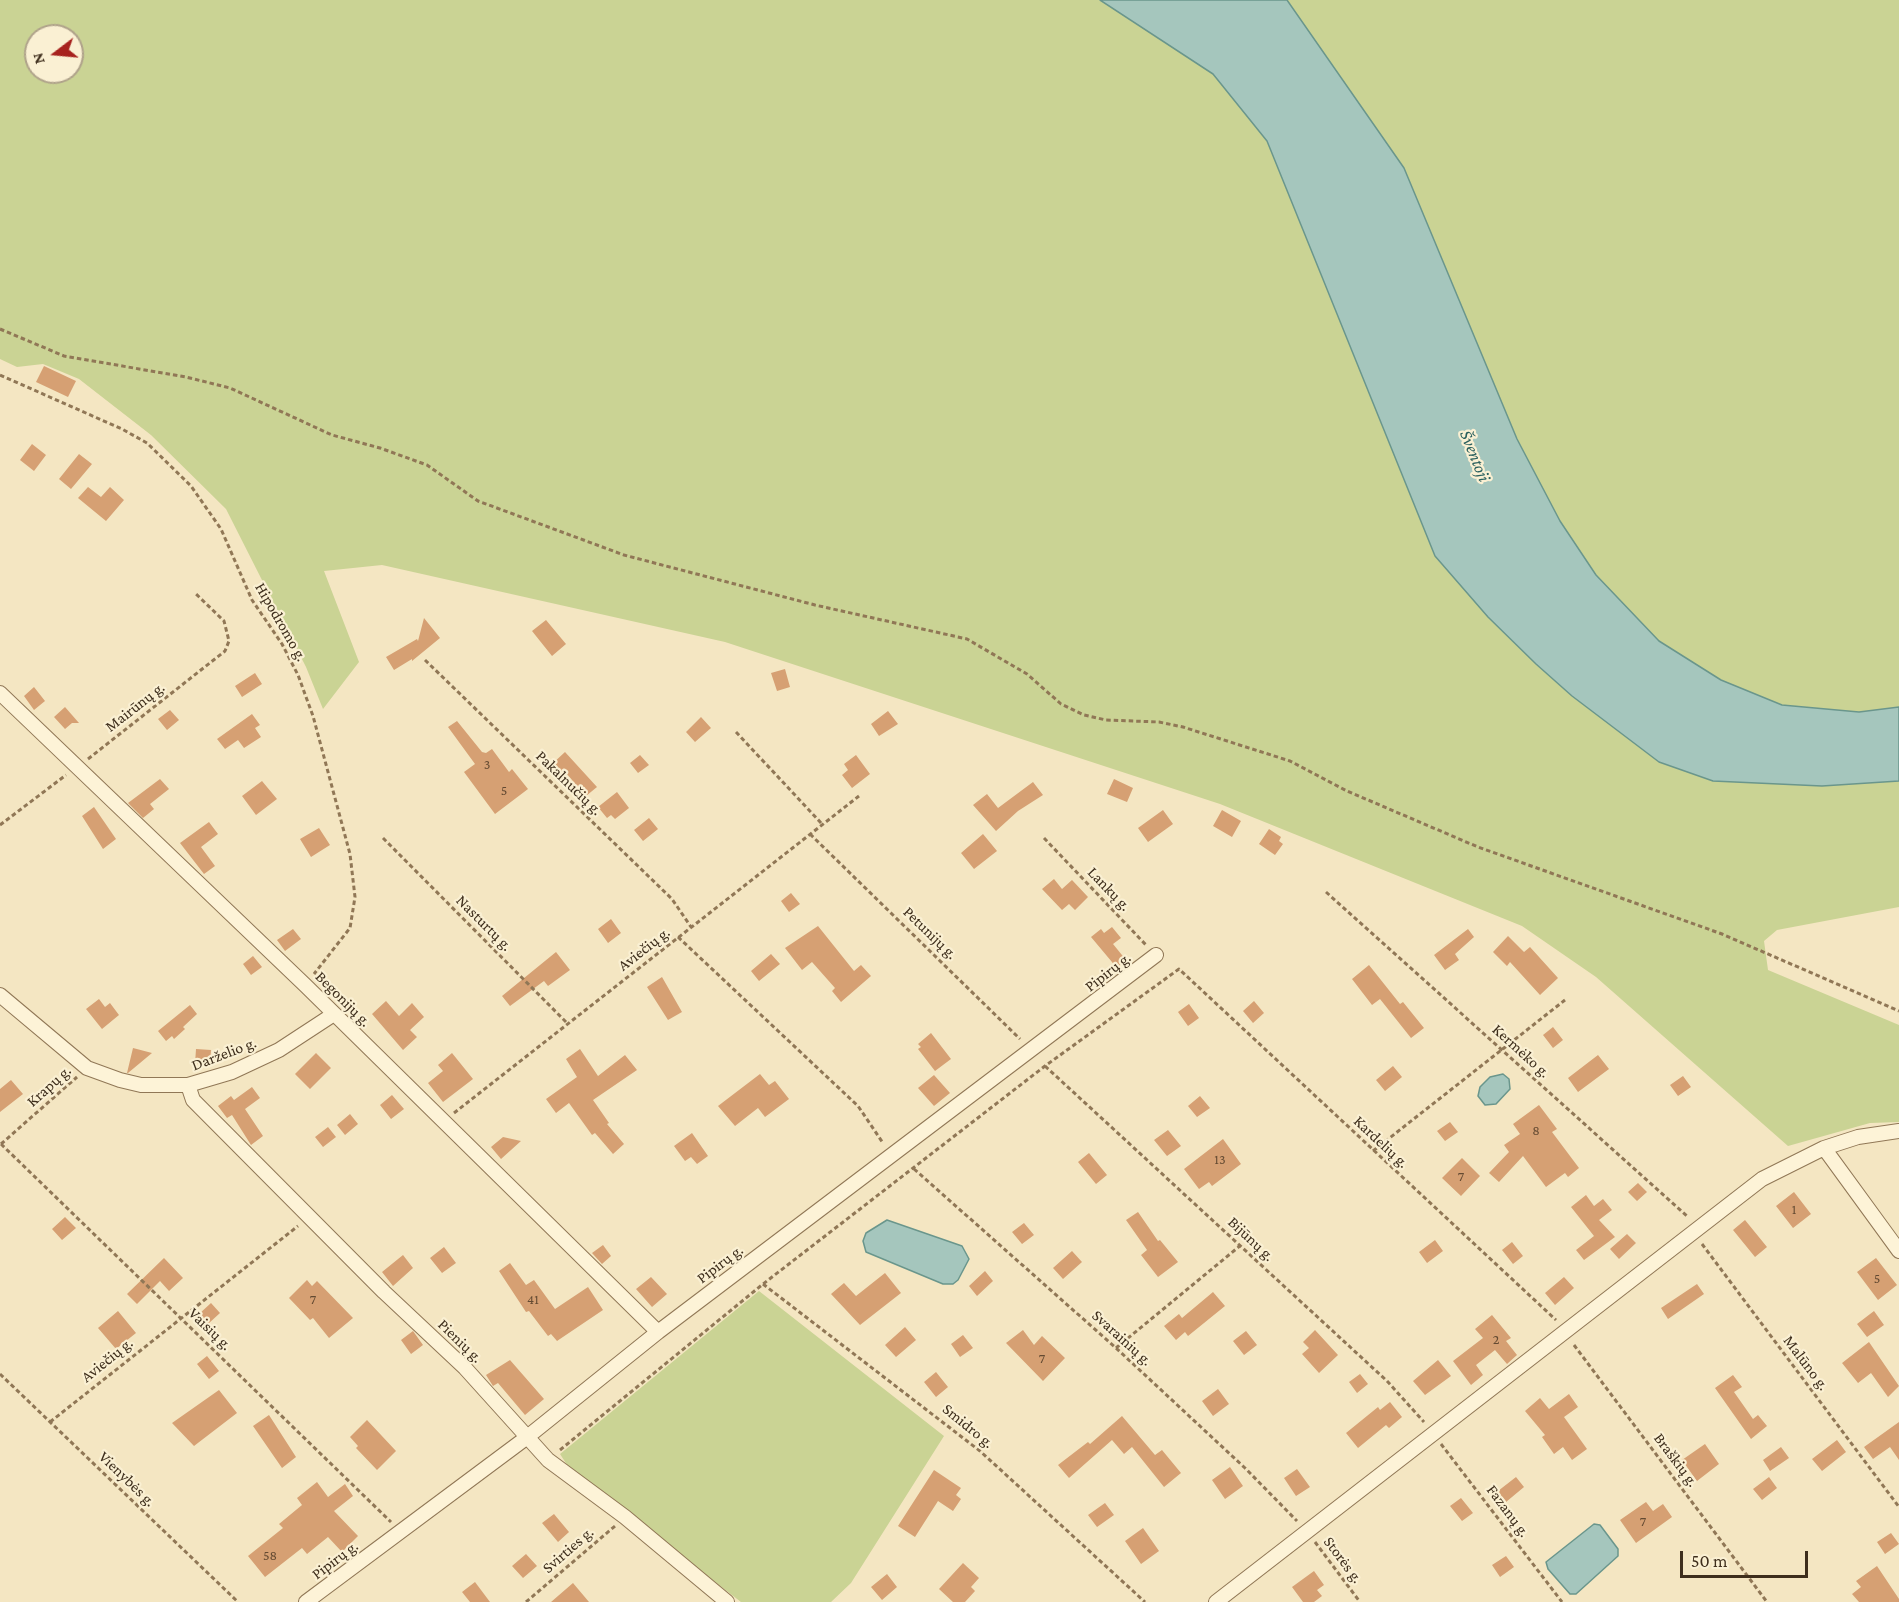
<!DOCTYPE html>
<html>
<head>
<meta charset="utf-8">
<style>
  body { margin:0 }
  #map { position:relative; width:1899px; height:1602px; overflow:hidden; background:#f4e6c2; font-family:"Crimson Pro",serif }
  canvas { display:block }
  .north { position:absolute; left:24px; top:24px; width:60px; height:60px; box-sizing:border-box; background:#faf0d3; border:2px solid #afa28a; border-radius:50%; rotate:254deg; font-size:16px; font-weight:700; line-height:24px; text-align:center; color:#3e2e1c }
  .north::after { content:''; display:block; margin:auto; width:21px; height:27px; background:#a7221e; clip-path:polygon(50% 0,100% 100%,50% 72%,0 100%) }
  .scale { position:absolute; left:1680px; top:1551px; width:128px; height:27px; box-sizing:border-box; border:3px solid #3e2e1c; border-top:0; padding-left:8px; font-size:18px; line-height:21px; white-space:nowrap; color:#3e2e1c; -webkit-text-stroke:4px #faf0d3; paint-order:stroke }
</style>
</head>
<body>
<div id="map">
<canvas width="1899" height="1602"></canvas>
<div class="north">N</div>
<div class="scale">50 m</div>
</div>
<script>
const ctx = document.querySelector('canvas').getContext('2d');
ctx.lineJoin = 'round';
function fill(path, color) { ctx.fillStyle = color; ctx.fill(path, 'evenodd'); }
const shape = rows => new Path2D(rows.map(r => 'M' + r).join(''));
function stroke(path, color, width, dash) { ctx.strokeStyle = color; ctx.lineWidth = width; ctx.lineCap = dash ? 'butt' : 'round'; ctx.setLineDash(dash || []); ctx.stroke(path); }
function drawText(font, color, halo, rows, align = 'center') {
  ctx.font = font + ' "Crimson Pro",serif'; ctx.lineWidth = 4.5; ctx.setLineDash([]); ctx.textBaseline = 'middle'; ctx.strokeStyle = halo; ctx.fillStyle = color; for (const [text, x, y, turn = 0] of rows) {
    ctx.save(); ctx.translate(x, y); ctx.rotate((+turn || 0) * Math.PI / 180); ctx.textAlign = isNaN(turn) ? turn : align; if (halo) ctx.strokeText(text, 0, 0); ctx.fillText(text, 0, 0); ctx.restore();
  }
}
fill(shape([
  [0,0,1100,0,1213,74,1267,141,1435,556,1488,617,1536,664,1572,696,1822,786,1899,781,1899,907,1777,930,1764,941,1768,970,1899,1025,1899,1122,1870,1123,1788,1146,1596,977,1522,926,1220,804,725,642,382,565,324,571,359,662,323,709,306,667,226,509,151,435,79,379,43,364,17,367,0,359],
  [36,36,72,36,72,72,36,72],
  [1287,0,1899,0,1899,707,1859,712,1782,705,1721,680,1659,642,1596,575,1560,521,1517,439,1404,168],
  [759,1291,944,1436,851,1583,831,1602,741,1602,571,1471,560,1454]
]), '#cad394');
const water = shape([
  [1100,0,1287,0,1404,168,1517,439,1560,521,1596,575,1659,641,1721,680,1782,705,1859,712,1899,707,1899,781,1822,786,1713,781,1659,762,1572,696,1536,664,1488,617,1435,556,1267,141,1213,74,1100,0],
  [1503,1074,1509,1079,1510,1089,1496,1104,1485,1105,1478,1096,1480,1087,1490,1077,1503,1074],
  [887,1220,962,1246,969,1259,958,1280,953,1284,943,1284,866,1252,863,1241,866,1233,887,1220],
  [1594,1524,1600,1525,1618,1549,1618,1556,1576,1594,1570,1594,1548,1569,1546,1562,1594,1524]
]);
fill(water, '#a5c6bd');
stroke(water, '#6a968c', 1.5);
fill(shape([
  [44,366,76,381,68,397,36,382],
  [32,444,46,455,34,471,20,460],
  [79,454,92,464,71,489,59,479],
  [88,487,101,497,110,487,124,500,106,521,78,498],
  [424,618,440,638,412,661,412,659,394,670,386,657,417,639,418,641],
  [546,620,566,644,552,656,532,631],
  [785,669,790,687,777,691,771,673],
  [255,673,262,684,242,697,235,686],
  [34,687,45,701,34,710,24,696],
  [65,707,79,723,72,723,65,729,54,717],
  [170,710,179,720,167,730,158,719],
  [888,711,898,724,879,736,871,724],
  [252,714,260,725,255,728,261,737,244,748,238,740,225,749,217,739],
  [701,717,711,728,695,742,686,732],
  [457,721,482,752,486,753,492,749,509,772,512,769,528,789,495,814,464,772,475,764,448,727],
  [565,752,597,787,586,796,566,773,562,777,551,765],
  [640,755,649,765,638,773,630,763],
  [856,755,870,774,852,788,842,775,848,770,844,764],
  [160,779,169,789,150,804,154,809,143,818,128,803],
  [1114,779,1133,788,1127,802,1107,794],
  [262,781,277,799,256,815,242,796],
  [1033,782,1043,795,1018,811,996,831,973,805,987,794,998,808],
  [617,792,629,808,615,819,611,815,607,818,598,807],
  [94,807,116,839,103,849,82,816],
  [1163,810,1173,824,1148,842,1138,828],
  [1222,810,1241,821,1232,837,1213,826],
  [649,818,658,829,643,841,634,830],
  [209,822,218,834,201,847,215,866,204,874,180,843],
  [319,828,330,845,311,857,300,839],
  [1269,829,1281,837,1279,841,1283,844,1275,855,1259,844],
  [983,834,997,851,974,869,961,853],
  [1054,879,1062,889,1072,880,1088,897,1075,910,1069,904,1062,910,1042,889],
  [791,893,800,904,789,912,781,901],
  [611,919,621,933,608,943,598,929],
  [818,926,854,971,861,965,871,976,841,1002,832,991,835,988,812,962,802,970,785,948],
  [1112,927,1121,938,1113,944,1126,960,1117,968,1091,937,1101,929,1104,933],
  [293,929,301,939,285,951,277,940],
  [1468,929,1474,937,1455,954,1459,960,1445,970,1434,955],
  [1508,936,1524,952,1530,947,1558,978,1540,995,1510,962,1507,966,1493,952],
  [556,952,570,970,548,986,544,981,510,1006,502,996],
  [771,954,780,964,759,981,751,971],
  [253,956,262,967,251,975,243,964],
  [1369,965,1400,1004,1403,1002,1424,1028,1411,1038,1380,999,1372,1005,1352,979],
  [662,977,682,1012,668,1020,647,987],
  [99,999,105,1007,110,1003,119,1015,102,1029,86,1009],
  [386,1001,399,1016,412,1003,424,1017,410,1030,417,1037,403,1050,372,1014],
  [1254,1001,1264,1013,1253,1023,1243,1011],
  [1189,1004,1199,1018,1188,1026,1178,1012],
  [190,1005,197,1014,183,1027,185,1029,174,1039,172,1036,166,1041,158,1031],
  [1553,1027,1563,1040,1553,1048,1543,1035],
  [931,1033,951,1059,935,1071,918,1049,921,1047,918,1044],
  [133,1048,152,1053,128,1073,127,1073],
  [196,1049,211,1050,210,1065,195,1064],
  [580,1049,598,1076,625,1055,637,1070,593,1100,609,1123,607,1124,624,1144,613,1154,595,1133,592,1135,569,1103,556,1113,546,1099,577,1077,566,1059],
  [316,1053,331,1068,310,1089,295,1074],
  [452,1053,473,1079,443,1102,428,1083,443,1071,438,1065],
  [1598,1055,1609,1069,1578,1092,1568,1078],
  [1393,1066,1402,1077,1385,1091,1376,1080],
  [760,1074,769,1085,775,1081,789,1099,765,1117,758,1108,735,1126,718,1106],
  [934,1075,950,1093,934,1106,918,1088],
  [1683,1076,1691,1087,1678,1096,1670,1085],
  [11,1080,23,1094,0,1112,0,1089],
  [252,1087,260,1098,245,1109,263,1136,251,1145,232,1115,227,1118,218,1106,231,1096,234,1100],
  [392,1095,404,1109,391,1119,380,1105],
  [1200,1096,1210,1108,1197,1117,1188,1106],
  [1539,1105,1557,1129,1552,1132,1579,1168,1568,1177,1565,1173,1546,1187,1523,1156,1499,1182,1489,1173,1509,1152,1504,1145,1520,1134,1513,1124],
  [350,1114,358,1124,345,1135,337,1125],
  [1450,1122,1458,1132,1445,1141,1437,1131],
  [328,1127,336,1137,323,1147,315,1137],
  [1168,1130,1181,1146,1167,1156,1154,1140],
  [692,1133,708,1156,697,1164,691,1157,685,1161,674,1146],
  [503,1137,521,1141,501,1159,491,1147],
  [1223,1139,1241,1164,1212,1186,1209,1182,1199,1189,1184,1169],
  [1089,1153,1107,1175,1096,1184,1078,1162],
  [1462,1158,1480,1176,1461,1196,1442,1178],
  [1638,1183,1647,1192,1637,1201,1628,1192],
  [1794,1192,1811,1214,1793,1228,1776,1206],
  [1586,1195,1594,1206,1603,1199,1612,1210,1599,1220,1615,1237,1584,1260,1576,1250,1594,1236,1571,1207],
  [1138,1212,1158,1241,1160,1240,1178,1262,1158,1277,1141,1255,1147,1250,1126,1220],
  [65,1217,76,1228,62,1240,52,1229],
  [1745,1220,1767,1247,1755,1257,1733,1230],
  [1024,1223,1034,1235,1022,1244,1012,1232],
  [1627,1234,1636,1243,1619,1259,1610,1249],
  [1435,1240,1443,1251,1427,1263,1419,1252],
  [1512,1242,1523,1256,1513,1264,1502,1250],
  [603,1245,611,1256,602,1264,592,1253],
  [444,1247,456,1263,442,1273,430,1258],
  [1072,1251,1082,1262,1063,1279,1053,1268],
  [403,1255,413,1268,393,1286,382,1272],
  [164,1258,183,1278,169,1291,160,1281,137,1304,127,1294],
  [1876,1258,1897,1285,1878,1300,1857,1272],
  [510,1263,526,1285,534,1280,555,1309,588,1287,603,1310,557,1341,551,1334,548,1336,529,1311,526,1312,499,1271],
  [985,1271,993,1281,977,1296,969,1286],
  [885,1273,901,1293,860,1325,831,1294,844,1283,856,1296],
  [651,1277,667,1294,652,1307,636,1289],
  [1564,1277,1574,1288,1555,1305,1545,1293],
  [307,1280,312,1286,317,1281,353,1318,329,1338,313,1318,310,1320,289,1298],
  [1697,1284,1704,1294,1668,1319,1661,1308],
  [1213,1292,1225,1306,1188,1336,1185,1332,1176,1340,1164,1326,1179,1314,1182,1318],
  [211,1303,220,1313,208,1324,199,1314],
  [118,1311,136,1333,116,1349,98,1328],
  [1874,1311,1884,1325,1867,1337,1857,1324],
  [1492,1315,1511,1338,1506,1341,1517,1355,1507,1364,1495,1350,1476,1365,1483,1375,1471,1385,1453,1361,1483,1338,1475,1329],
  [905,1327,916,1340,896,1357,885,1345],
  [1023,1330,1034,1345,1042,1336,1065,1358,1043,1381,1006,1343],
  [1315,1330,1338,1355,1319,1373,1302,1354,1309,1348,1303,1342],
  [413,1331,423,1345,411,1354,401,1340],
  [1246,1331,1257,1345,1244,1355,1233,1341],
  [963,1335,973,1348,960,1357,951,1344],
  [1869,1342,1899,1386,1888,1397,1871,1373,1858,1383,1842,1363],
  [207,1356,219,1371,209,1379,197,1364],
  [510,1360,544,1399,525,1415,498,1383,493,1386,486,1375],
  [1438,1360,1451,1376,1425,1395,1413,1381],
  [936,1372,948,1387,936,1397,924,1382],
  [1360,1374,1368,1384,1357,1393,1349,1382],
  [1733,1375,1742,1387,1734,1392,1753,1419,1758,1415,1767,1426,1751,1439,1715,1388],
  [1218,1389,1229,1404,1213,1416,1202,1401],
  [219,1390,237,1413,194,1446,172,1423],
  [1569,1394,1578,1407,1564,1417,1587,1449,1572,1460,1563,1447,1554,1454,1542,1437,1545,1435,1525,1411,1540,1398,1549,1409],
  [1390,1402,1402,1417,1389,1428,1386,1425,1358,1448,1346,1433,1378,1407,1380,1410],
  [269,1415,296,1457,282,1468,253,1426],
  [1122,1416,1155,1455,1162,1450,1181,1473,1164,1487,1132,1447,1124,1454,1112,1440,1069,1478,1058,1465,1088,1442,1090,1444],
  [367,1420,396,1451,377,1470,356,1448,358,1446,350,1437],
  [1899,1422,1899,1460,1890,1447,1873,1459,1864,1447],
  [1837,1440,1846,1452,1822,1471,1812,1459],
  [1705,1444,1719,1464,1697,1481,1682,1460],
  [1781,1447,1789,1458,1770,1471,1763,1460],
  [1230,1467,1243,1486,1225,1499,1212,1480],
  [1297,1469,1310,1487,1296,1496,1284,1478],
  [934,1470,961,1488,956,1495,961,1499,953,1511,938,1501,915,1537,898,1526],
  [1516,1477,1524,1487,1506,1502,1498,1491],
  [1769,1477,1777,1488,1762,1500,1753,1489],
  [317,1482,328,1497,345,1484,353,1496,334,1511,358,1536,342,1552,328,1537,307,1554,302,1548,265,1577,248,1556,283,1528,279,1524,302,1505,297,1498],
  [1461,1498,1473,1513,1462,1521,1450,1506],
  [1646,1502,1653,1511,1663,1504,1672,1517,1636,1543,1620,1520],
  [1105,1503,1114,1515,1097,1527,1088,1515],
  [554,1514,569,1532,558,1542,542,1523],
  [1143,1528,1159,1551,1141,1564,1125,1541],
  [1891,1533,1899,1544,1885,1554,1877,1542],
  [526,1554,537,1566,523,1578,512,1566],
  [1506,1556,1514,1567,1500,1577,1492,1565],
  [963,1563,979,1578,971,1587,975,1591,965,1602,953,1602,939,1589],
  [1877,1566,1899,1599,1899,1602,1859,1602,1852,1594,1861,1587,1856,1581],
  [1314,1571,1324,1585,1317,1590,1322,1596,1314,1602,1303,1602,1292,1587],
  [887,1574,897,1587,882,1600,871,1587],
  [475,1582,490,1602,470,1602,462,1592],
  [573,1583,589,1602,551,1602]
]), '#d6a073');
const minor = shape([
  [0,693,305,985,658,1332],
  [0,995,87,1068,120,1080,141,1085,188,1085,232,1072,279,1050,334,1014],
  [188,1085,193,1100,384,1292,465,1368,548,1460,625,1517,727,1602],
  [1824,1148,1899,1251],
  [306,1602,526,1438,658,1332,1156,955],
  [1216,1602,1762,1179,1824,1148,1858,1137,1899,1131]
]);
stroke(minor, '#907756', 16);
stroke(shape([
  [0,329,64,356,186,377,230,388,332,435,380,448,427,465,478,501,624,555,815,605,967,639,1027,674,1061,704,1084,715,1106,720,1159,722,1183,727,1290,761,1347,791,1478,847,1722,934,1899,1011],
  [0,375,122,429,147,443,191,486,221,529,252,600,282,644,298,675,313,716,350,854,355,897,350,928,314,974],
  [425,660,672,899,691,927],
  [736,732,823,825],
  [88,759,225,651,229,641,224,621,195,593],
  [0,825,66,775],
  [810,834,1020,1039],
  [383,838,568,1024],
  [1044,838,1146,945],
  [1326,892,1688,1217],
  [678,937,858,1106,883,1143],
  [1045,1066,1387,1381,1424,1422],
  [454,1113,859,796],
  [1,1144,391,1522],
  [1,1144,77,1077],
  [1373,1151,1565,1000],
  [914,1169,1116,1348,1245,1468,1297,1521],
  [1702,1244,1899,1507],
  [763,1284,980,1451,1145,1602],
  [1574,1345,1767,1602],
  [1116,1348,1241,1245],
  [0,1374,238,1602],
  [50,1422,298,1226],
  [1441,1444,1562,1602],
  [560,1450,763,1284,1045,1066,1179,969,1556,1320],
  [1315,1542,1360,1602],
  [526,1602,615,1526]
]), '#907756', 3, [4.5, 3]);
stroke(minor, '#fdf3d7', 14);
drawText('14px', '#644a32', null, [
  ["3",487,765],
  ["5",504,791],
  ["8",1536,1131],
  ["13",1220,1160],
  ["7",1461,1177],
  ["1",1794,1210],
  ["5",1877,1279],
  ["7",313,1300],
  ["41",533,1300],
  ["2",1496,1340],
  ["7",1042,1359],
  ["7",1643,1522],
  ["58",270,1556]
]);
drawText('16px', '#3e2e1c', '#faf0d3', [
  ["Hipodromo g.",281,622,60],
  ["Mairūnų g.",135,707,-38],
  ["Pakalnučių g.",569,783,44],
  ["Lankų g.",1109,889,46],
  ["Nasturtų g.",484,923,45],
  ["Petunijų g.",930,933,44],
  ["Aviečių g.",644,949,-38],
  ["Pipirų g.",1108,972,-38],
  ["Begonijų g.",343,999,45],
  ["Kermėko g.",1521,1051,42],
  ["Darželio g.",224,1054,-21],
  ["Krapų g.",49,1086,-42],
  ["Kardelių g.",1381,1142,43],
  ["Bijūnų g.",1251,1239,43],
  ["Pipirų g.",720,1264,-37],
  ["Vaisių g.",210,1329,44],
  ["Svarainių g.",1122,1338,42],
  ["Pienių g.",460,1341,44],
  ["Aviečių g.",107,1360,-39],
  ["Malūno g.",1806,1363,53],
  ["Smidro g.",968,1426,39],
  ["Braškių g.",1676,1460,53],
  ["Vienybės g.",127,1479,44],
  ["Fazanų g.",1508,1511,53],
  ["Svirties g.",568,1550,-41],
  ["Pipirų g.",335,1560,-37],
  ["Storės g.",1343,1560,53]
]);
drawText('italic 18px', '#2a605e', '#faf0d3', [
  ["Šventoji",1475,456,68]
]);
</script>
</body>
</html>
